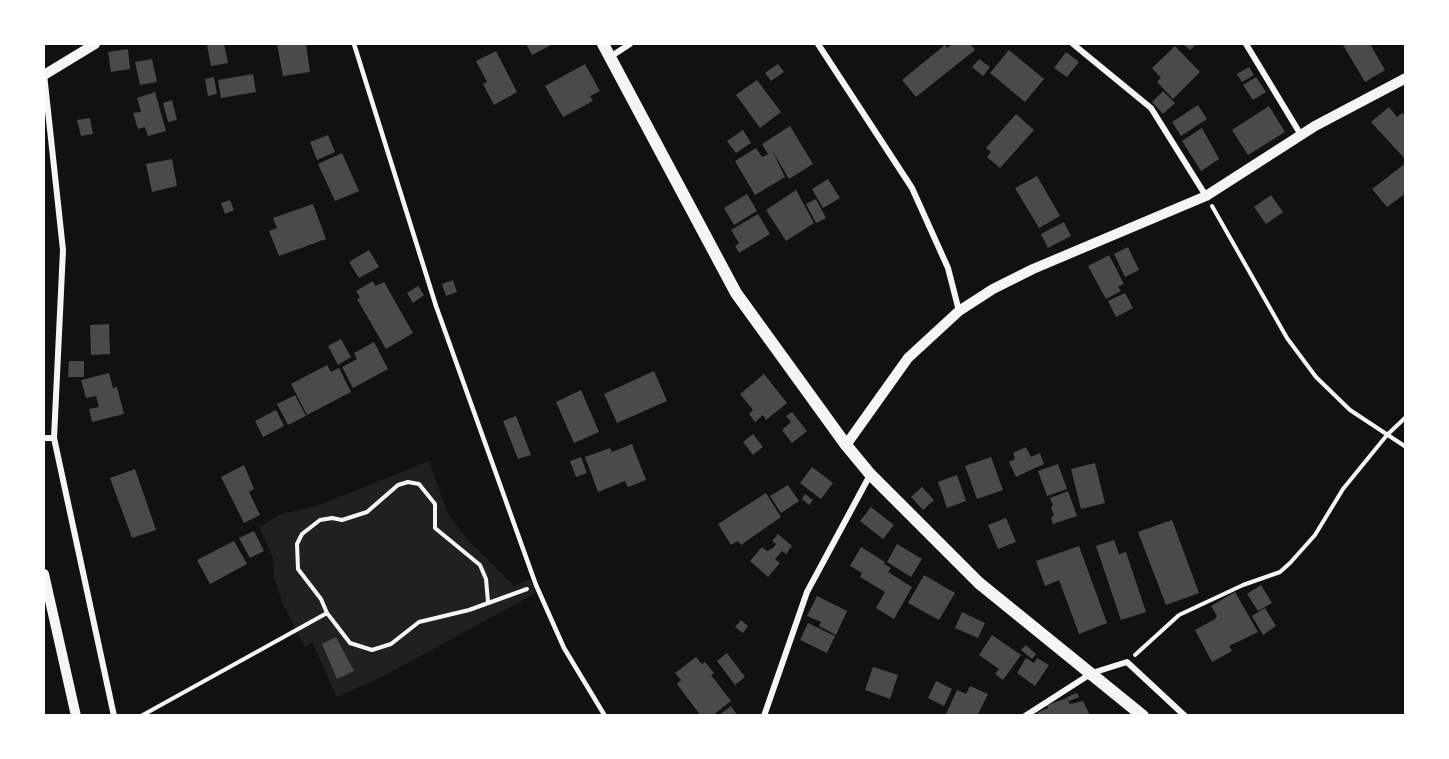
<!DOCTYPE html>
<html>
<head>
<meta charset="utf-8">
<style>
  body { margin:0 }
  #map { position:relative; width:1449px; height:759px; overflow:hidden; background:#111; font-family:Barlow,sans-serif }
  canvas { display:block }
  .frame { position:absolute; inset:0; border:45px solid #fff; pointer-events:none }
</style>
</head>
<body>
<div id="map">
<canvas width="1449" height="759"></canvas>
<div class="frame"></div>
</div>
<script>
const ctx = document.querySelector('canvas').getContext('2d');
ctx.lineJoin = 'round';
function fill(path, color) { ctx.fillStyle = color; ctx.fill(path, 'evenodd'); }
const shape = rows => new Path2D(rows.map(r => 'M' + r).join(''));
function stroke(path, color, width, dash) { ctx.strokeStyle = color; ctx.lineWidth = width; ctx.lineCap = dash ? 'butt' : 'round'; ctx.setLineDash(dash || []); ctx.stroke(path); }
fill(shape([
  [429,461,448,514,468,540,514,586,530,579,536,593,382,677,337,697,312,642,305,647,283,604,274,577,273,558,259,527,281,514,319,505]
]), '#202020');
fill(shape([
  [204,44,224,44,228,63,211,66,207,45],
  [277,44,306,44,310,72,283,76],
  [526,44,550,44,551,45,532,55],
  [953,44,970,44,975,50,916,97,902,80,945,45,947,48],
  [1183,44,1197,44,1190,50],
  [1345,44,1370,44,1385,70,1365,82,1343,45],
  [1175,46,1200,72,1173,99,1157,82,1161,78,1152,68],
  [128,49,130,69,111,72,108,52],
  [1009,50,1044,79,1025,102,990,73],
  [496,51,517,92,494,105,483,84,487,82,476,61],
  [1066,52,1079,62,1067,77,1054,68],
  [152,59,157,82,140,85,135,62],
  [979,59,990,67,983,76,972,67],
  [585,64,600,91,590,96,593,101,563,117,545,86],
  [778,64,784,72,771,81,765,73],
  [1249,67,1254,75,1242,82,1237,74],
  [253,74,256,92,221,98,218,80],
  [214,77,217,94,208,96,205,79],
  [1256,77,1266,92,1253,100,1243,85],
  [757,80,781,112,760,128,736,95],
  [1163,91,1175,103,1163,114,1152,102],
  [155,92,166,131,148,136,145,127,138,129,133,113,141,112,137,98],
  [172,100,177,120,168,122,163,103],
  [1198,105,1207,119,1181,136,1172,122],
  [1269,106,1285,132,1248,155,1232,130],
  [1389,107,1397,117,1402,113,1406,117,1406,160,1371,122],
  [1016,114,1034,130,1000,168,987,157,991,152,986,148],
  [90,118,93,134,81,136,77,120],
  [790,126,813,164,789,179,772,150,785,177,755,195,735,161,756,148,762,157,768,154,762,144],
  [1202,128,1219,159,1201,171,1182,141],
  [743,130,751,143,736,153,727,141],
  [328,135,335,152,317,160,310,142],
  [342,153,359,191,335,201,318,164],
  [172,159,177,186,152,192,146,164],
  [1406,163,1406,193,1387,207,1372,189],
  [1037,176,1060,216,1039,228,1015,188],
  [828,179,840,198,823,208,812,189],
  [796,190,814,223,786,241,766,210],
  [747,194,757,211,734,225,724,208],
  [1271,195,1283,212,1266,224,1254,207],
  [816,199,826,218,816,223,806,204],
  [230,200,234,210,225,214,221,203],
  [313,204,326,239,279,256,269,231,277,228,273,218],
  [758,214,770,234,739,253,735,246,739,243,731,230],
  [1064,222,1071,236,1048,248,1041,234],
  [1128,247,1139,270,1125,277,1114,254],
  [369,250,379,267,359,278,349,262],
  [1109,255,1124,284,1118,287,1121,291,1106,299,1088,266],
  [453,280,457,292,446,296,442,284],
  [373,281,375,286,384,282,413,333,386,349,357,299,360,298,356,291],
  [418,286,424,295,413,303,407,293],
  [1125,293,1133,308,1116,317,1108,301],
  [109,324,110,354,91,355,90,325],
  [341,339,351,357,338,365,328,346],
  [374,342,388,369,353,388,342,367,357,359,354,353],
  [69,361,84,361,84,377,68,377],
  [327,365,331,372,339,368,351,392,307,415,291,384],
  [654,371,667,401,617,423,604,394],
  [109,373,113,388,117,387,124,414,92,422,89,409,99,407,96,396,86,398,81,380],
  [764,374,787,403,766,420,763,415,755,422,749,414,753,410,740,394],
  [581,390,599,432,574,443,556,402],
  [295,395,306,416,288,425,277,404],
  [276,410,284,426,263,437,255,421],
  [792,412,807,431,792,443,782,430,791,422,786,416],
  [516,416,531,455,518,459,503,421],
  [753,434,763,447,753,455,743,442],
  [632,444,646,480,628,487,625,481,598,492,585,457,610,448,612,452],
  [1026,447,1031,457,1040,453,1044,464,1016,477,1009,462,1015,459,1013,453],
  [581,457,587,473,576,477,570,461],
  [991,457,1003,490,977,499,965,466],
  [1095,463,1105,503,1081,509,1071,469],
  [1058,464,1067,489,1047,496,1038,471],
  [244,465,254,489,249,492,260,515,244,523,221,477],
  [812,467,833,483,821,499,800,483],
  [135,469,156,530,132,538,110,478],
  [957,475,966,501,947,508,938,482],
  [788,485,799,501,781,513,770,496],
  [922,487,934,500,923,510,911,497],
  [1068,491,1077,516,1053,524,1051,517,1054,516,1051,507,1053,506,1050,498],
  [766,493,781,517,741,545,738,541,731,545,718,524],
  [805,494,813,500,809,505,802,499],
  [871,507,894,525,883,539,860,521],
  [1006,518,1016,542,998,549,988,525],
  [1172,520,1199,593,1166,605,1138,532],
  [254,531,264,551,250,558,239,538],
  [778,534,792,546,786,554,782,551,775,559,780,563,768,577,750,561,762,547,767,551,773,548,776,544,772,541],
  [1114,540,1119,554,1126,552,1146,612,1121,620,1096,546],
  [234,541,247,564,210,584,197,560],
  [897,544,922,559,911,577,887,562],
  [1079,546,1107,623,1079,634,1059,580,1045,586,1036,561],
  [861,547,885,562,884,564,891,568,888,572,912,587,894,619,876,608,885,592,860,577,862,573,850,566],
  [924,575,955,593,939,620,908,603],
  [1261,585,1272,603,1258,611,1247,594],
  [1235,592,1258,632,1229,646,1232,651,1212,662,1195,630,1215,619,1217,616,1211,606],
  [817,596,847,611,836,635,819,626,821,622,807,616],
  [1265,608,1276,626,1263,635,1252,616],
  [962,612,985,623,978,638,955,628],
  [741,620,748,626,743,633,735,627],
  [808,623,835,636,827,653,800,640],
  [992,635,1021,655,1003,680,995,674,999,669,979,655],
  [336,637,354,671,337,679,322,644],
  [1026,645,1036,654,1032,659,1021,650],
  [727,653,745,677,735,685,717,661],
  [696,657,702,664,705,662,714,673,711,675,731,701,712,716,701,716,677,684,681,680,675,673],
  [1026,658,1034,663,1037,658,1049,665,1035,686,1017,673],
  [873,667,898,675,890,699,865,690],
  [936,681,952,689,944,706,928,698],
  [970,686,988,694,977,716,945,716,957,690,966,694],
  [1077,693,1079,697,1069,701,1067,697],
  [1067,698,1070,704,1083,701,1089,713,1087,716,1038,716,1037,713,1048,708,1047,705],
  [731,706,738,716,718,716]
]), '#4a4a4a');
stroke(shape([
  [1212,206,1287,338,1316,377,1350,410,1406,447],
  [488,602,486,579,480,565,435,528,435,504,419,484,408,482,398,485,367,512,342,520,332,518,320,520,302,534,297,544,298,569,321,599,327,613,350,643,372,650,391,644,419,622,469,610,527,589],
  [1135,655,1179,615,1243,585,1280,572,1290,563,1315,535,1343,489,1387,435,1406,417],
  [141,716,327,613]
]), '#f5f5f5', 4);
stroke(shape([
  [354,44,436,306,536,585,564,648,605,716]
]), '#f5f5f5', 4.5);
stroke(shape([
  [818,44,912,188,948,268,959,311],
  [1073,44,1151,108,1206,196],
  [1246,44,1301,135],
  [610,57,630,44],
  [44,74,63,250,54,438,114,716],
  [44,438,54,438],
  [764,716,807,592,870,475],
  [1025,716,1092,673,1127,662,1185,716]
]), '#f5f5f5', 6);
stroke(shape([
  [44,75,95,44],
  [846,445,908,358,959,311,993,289,1033,269,1206,196,1315,126,1406,78],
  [44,574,76,716]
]), '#f5f5f5', 10);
stroke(shape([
  [603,44,736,293,846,445,870,474,979,583,1143,716]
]), '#f5f5f5', 12);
</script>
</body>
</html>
